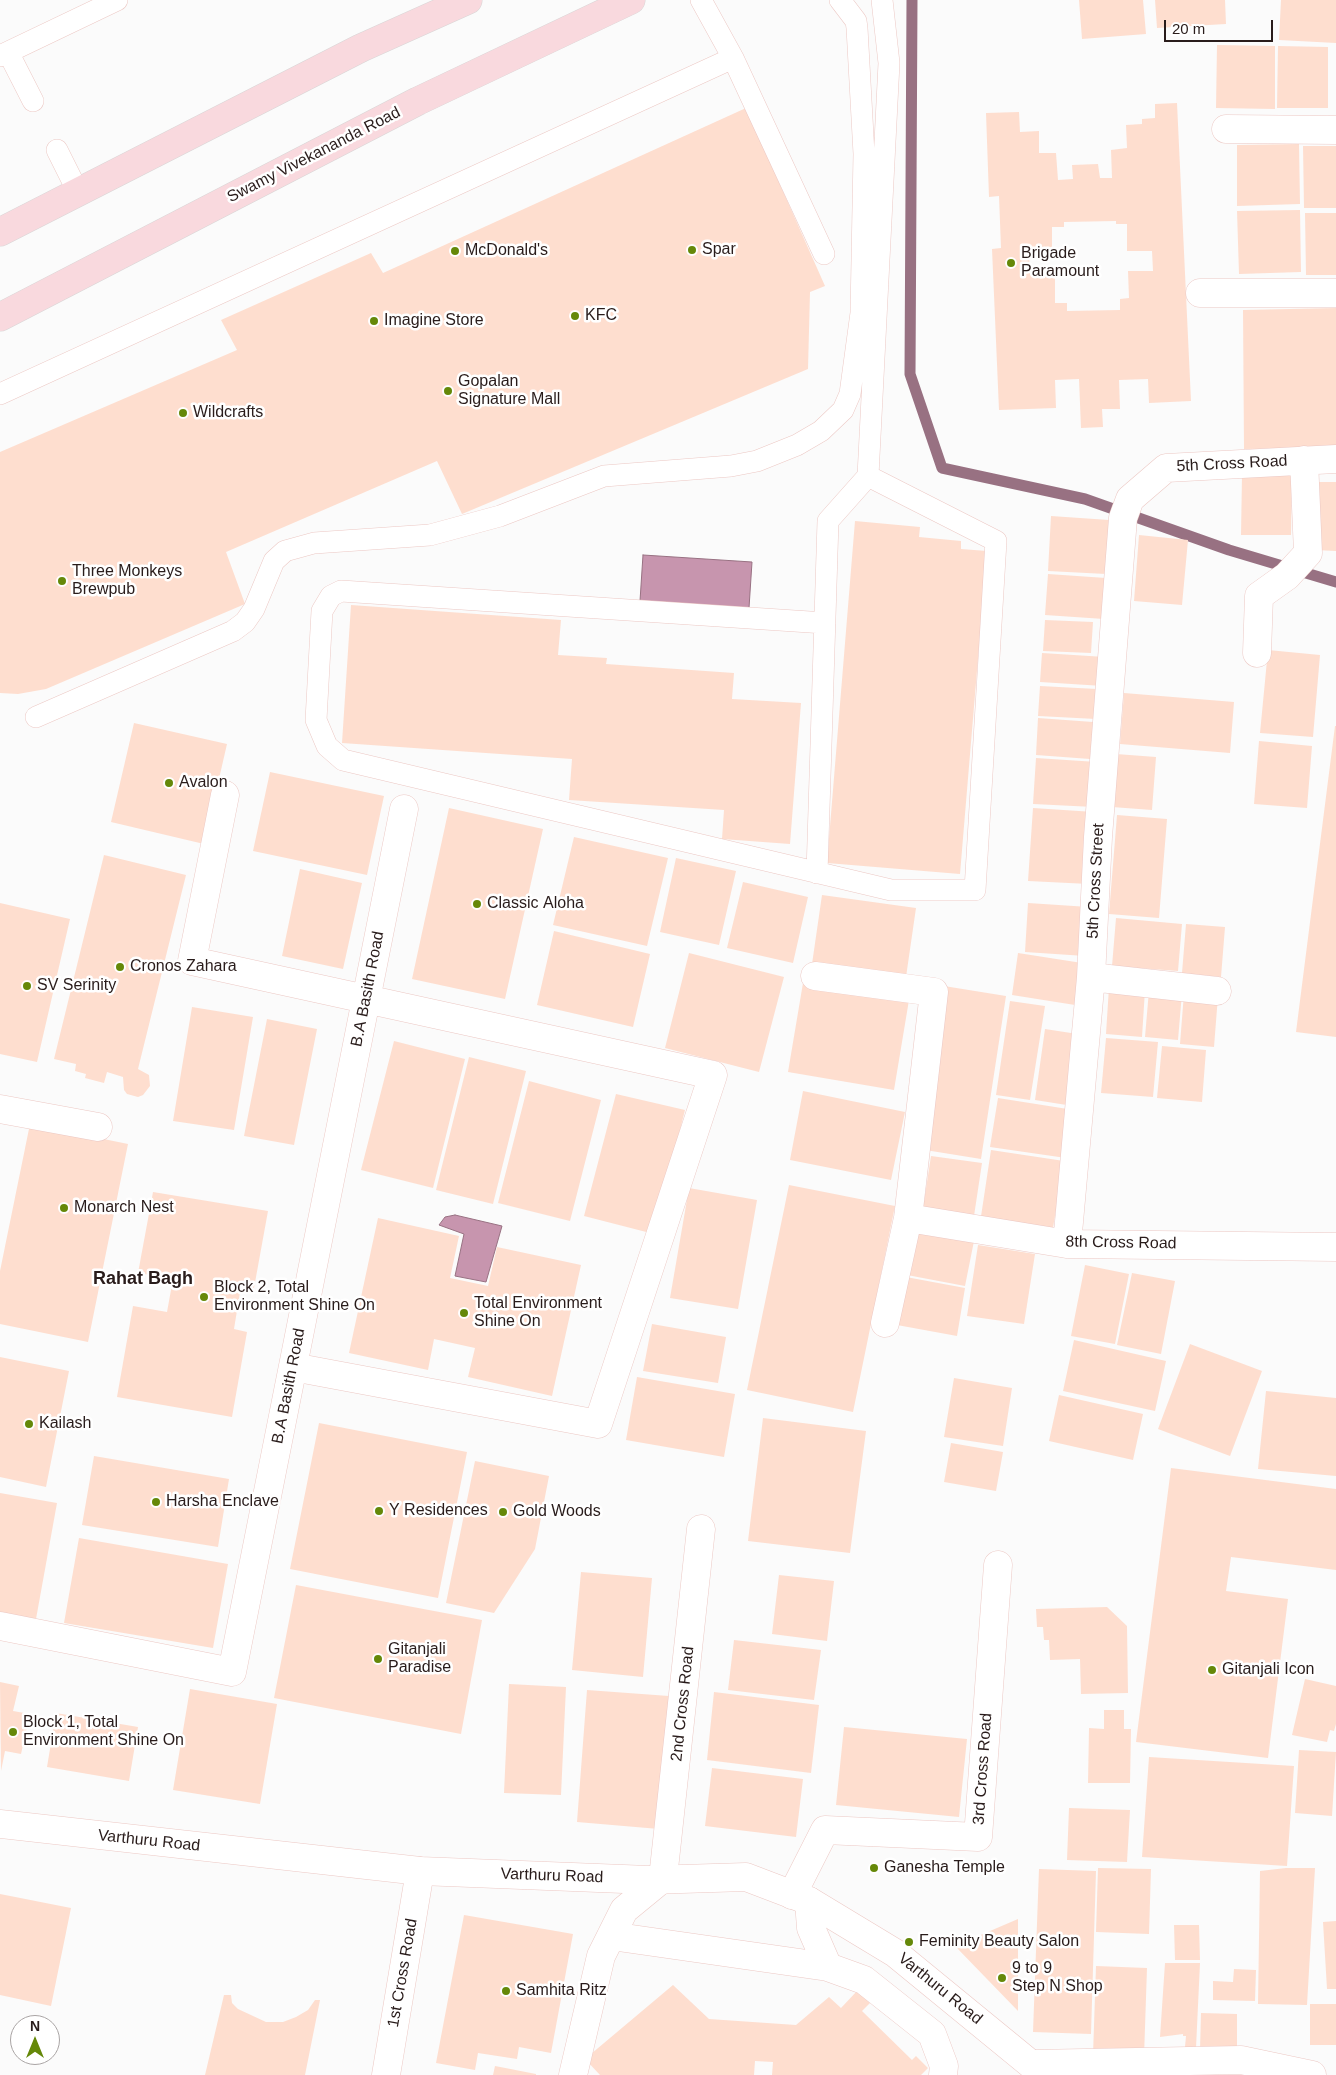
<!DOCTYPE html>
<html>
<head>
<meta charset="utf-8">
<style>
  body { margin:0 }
  #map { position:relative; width:1336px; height:2075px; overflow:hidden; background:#fbfbfb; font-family:Arial,sans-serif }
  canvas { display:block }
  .north { position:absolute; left:10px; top:2015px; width:50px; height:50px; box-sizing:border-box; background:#fff; border:1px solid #a9a4a4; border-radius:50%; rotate:0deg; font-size:14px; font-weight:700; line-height:20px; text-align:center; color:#291c1b }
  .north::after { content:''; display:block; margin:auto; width:18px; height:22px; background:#658809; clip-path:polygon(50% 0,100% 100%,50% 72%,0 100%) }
  .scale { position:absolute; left:1164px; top:20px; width:109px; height:22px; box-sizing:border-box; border:2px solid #291c1b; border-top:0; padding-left:6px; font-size:15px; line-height:18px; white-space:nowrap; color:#291c1b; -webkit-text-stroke:4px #fff; paint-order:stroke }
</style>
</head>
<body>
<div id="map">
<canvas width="1336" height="2075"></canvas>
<div class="north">N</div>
<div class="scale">20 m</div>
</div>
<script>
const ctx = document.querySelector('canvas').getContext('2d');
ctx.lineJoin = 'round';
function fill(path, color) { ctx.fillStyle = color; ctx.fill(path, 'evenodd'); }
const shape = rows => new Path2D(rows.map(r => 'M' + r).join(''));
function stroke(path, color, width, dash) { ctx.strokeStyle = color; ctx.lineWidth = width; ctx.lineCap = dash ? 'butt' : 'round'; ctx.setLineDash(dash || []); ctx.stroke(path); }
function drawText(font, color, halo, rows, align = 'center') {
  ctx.font = font + ' Arial,sans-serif'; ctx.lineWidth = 5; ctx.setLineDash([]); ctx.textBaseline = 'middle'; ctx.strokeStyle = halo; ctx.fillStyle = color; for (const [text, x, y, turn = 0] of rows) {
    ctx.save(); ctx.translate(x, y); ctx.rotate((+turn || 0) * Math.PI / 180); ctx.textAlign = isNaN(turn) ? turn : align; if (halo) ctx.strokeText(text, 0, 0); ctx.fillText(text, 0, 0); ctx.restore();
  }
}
const water = shape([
  [643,555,752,562,749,608,640,601,643,555],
  [455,1215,502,1226,486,1282,455,1276,464,1234,439,1225,445,1217,455,1215]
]);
fill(water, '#c795ae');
stroke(water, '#987182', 1);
stroke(shape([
  [912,0,910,374,942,468,1085,499,1229,550,1336,582]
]), '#987182', 11);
fill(shape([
  [1079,0,1143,0,1146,34,1082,39],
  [1155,0,1225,0,1226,24,1157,28],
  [1281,0,1336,0,1336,43,1279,40],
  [1217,45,1275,46,1275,109,1216,108],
  [1278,46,1328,47,1328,108,1277,108],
  [1177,103,1191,401,1149,403,1148,379,1119,380,1120,409,1102,409,1103,427,1081,428,1079,379,1055,380,1056,408,999,410,992,249,1001,248,999,196,989,197,986,113,1019,112,1020,132,1039,131,1039,153,1056,153,1058,180,1073,179,1072,165,1098,164,1100,178,1112,178,1111,150,1127,148,1126,125,1142,124,1142,119,1155,118,1155,104],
  [1116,221,1116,224,1127,224,1127,251,1152,251,1153,271,1128,271,1129,298,1120,299,1120,310,1067,311,1067,303,1055,303,1055,274,1030,275,1029,255,1052,254,1052,227,1064,227,1064,222],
  [746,108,825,286,810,292,808,369,462,514,437,461,226,552,245,604,46,689,18,694,0,693,0,452,237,350,221,320,371,253,383,273],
  [1299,144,1300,204,1237,206,1237,145],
  [1303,146,1336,146,1336,208,1304,208],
  [1300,210,1301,272,1239,274,1237,211],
  [1305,213,1336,213,1336,275,1306,275],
  [1336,308,1336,448,1244,449,1243,310],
  [1242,475,1292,475,1291,535,1241,535],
  [1318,482,1336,482,1336,551,1315,550],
  [1051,516,1109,520,1106,574,1048,571],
  [855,521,920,527,919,537,961,541,961,549,987,551,960,874,827,863],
  [1139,535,1188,540,1182,605,1134,601],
  [1048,574,1106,578,1104,619,1045,615],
  [351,605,561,620,558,655,607,658,606,664,734,673,732,699,801,703,790,844,722,839,724,810,569,800,572,759,342,743],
  [1045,620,1093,622,1091,653,1043,651],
  [1268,650,1320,655,1313,737,1260,733],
  [1042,653,1105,657,1103,686,1040,682],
  [1040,686,1097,689,1096,719,1038,716],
  [1124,693,1234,702,1230,753,1120,744],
  [1038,718,1093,722,1090,759,1036,755],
  [134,723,227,744,204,844,111,822],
  [1335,726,1336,726,1336,1037,1296,1032],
  [1259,741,1312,746,1307,808,1254,804],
  [1116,754,1156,757,1152,810,1112,807],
  [1036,758,1097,762,1094,807,1033,804],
  [270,772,384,796,367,875,253,851],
  [449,808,543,829,505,999,412,979],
  [1033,808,1094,812,1089,884,1028,881],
  [1117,815,1167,819,1159,918,1109,914],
  [574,837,668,858,647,946,553,925],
  [104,855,186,875,138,1069,149,1075,150,1086,143,1095,138,1097,127,1094,124,1090,123,1077,107,1072,104,1083,85,1078,86,1074,75,1071,76,1064,54,1059],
  [676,858,736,871,719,945,660,932],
  [300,869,362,883,343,969,282,956],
  [743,882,808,897,793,963,727,948],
  [822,895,916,908,906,977,812,964],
  [0,903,70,919,37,1062,0,1054],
  [1028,903,1089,907,1085,956,1025,952],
  [1116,918,1182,924,1178,971,1112,966],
  [1186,924,1225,927,1221,977,1182,973],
  [554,931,650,954,633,1027,537,1005],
  [689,953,784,977,759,1072,665,1048],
  [1018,953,1082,963,1075,1005,1012,995],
  [803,983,909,1000,894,1090,788,1072],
  [944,986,1006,996,981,1159,919,1149],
  [1109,987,1145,990,1142,1037,1106,1034],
  [1149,990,1182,993,1178,1040,1145,1037],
  [1184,993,1218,996,1214,1047,1180,1044],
  [1010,1001,1045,1006,1030,1100,996,1095],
  [192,1007,253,1017,234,1130,173,1121],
  [267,1019,317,1029,294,1145,244,1136],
  [1045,1029,1084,1035,1073,1106,1035,1100],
  [1106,1038,1158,1042,1153,1097,1101,1093],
  [394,1041,465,1059,433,1188,361,1170],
  [1162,1046,1206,1050,1202,1102,1157,1098],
  [469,1057,526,1071,493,1204,436,1190],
  [529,1081,601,1100,570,1221,498,1203],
  [803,1091,905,1112,891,1180,790,1160],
  [616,1094,685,1110,654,1234,584,1216],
  [998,1098,1074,1110,1066,1158,990,1147],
  [30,1124,128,1144,88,1342,0,1324,0,1271],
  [991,1150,1064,1161,1052,1234,980,1223],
  [931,1156,982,1163,974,1216,923,1208],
  [789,1185,895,1206,853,1412,747,1390],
  [689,1188,757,1200,738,1309,670,1298],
  [153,1192,268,1211,254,1288,241,1286,234,1329,247,1332,232,1417,117,1397,133,1306,167,1312,173,1279,138,1273],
  [378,1218,459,1236,450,1278,488,1286,497,1247,581,1265,552,1396,468,1377,475,1348,434,1339,428,1370,349,1353],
  [915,1230,974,1241,965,1286,907,1275],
  [978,1245,1035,1254,1024,1324,967,1316],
  [1085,1265,1129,1274,1115,1344,1071,1336],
  [1132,1273,1175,1281,1161,1354,1117,1345],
  [906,1277,965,1288,957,1336,897,1325],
  [652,1324,726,1337,718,1383,643,1371],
  [1074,1340,1166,1361,1155,1411,1063,1391],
  [1190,1344,1262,1371,1230,1456,1158,1429],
  [0,1357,69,1371,46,1487,0,1477],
  [637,1377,735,1394,724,1457,626,1440],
  [954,1378,1012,1388,1003,1446,944,1437],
  [1266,1391,1336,1398,1336,1476,1258,1469],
  [1059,1395,1143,1414,1133,1460,1049,1441],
  [763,1418,866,1431,850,1553,748,1541],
  [319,1423,467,1452,438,1598,290,1569],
  [951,1443,1003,1452,996,1491,944,1482],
  [94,1456,229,1479,218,1547,82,1525],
  [475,1461,549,1476,535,1549,494,1613,446,1603],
  [1171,1468,1336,1489,1336,1570,1231,1557,1226,1591,1288,1599,1268,1758,1136,1742],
  [0,1493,57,1503,36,1619,0,1612],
  [79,1538,228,1564,213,1648,64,1623],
  [581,1572,652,1578,643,1677,572,1670],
  [779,1575,834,1581,827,1641,772,1634],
  [296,1585,482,1620,461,1734,274,1698],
  [1107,1607,1127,1626,1128,1693,1081,1694,1080,1659,1050,1660,1049,1640,1044,1640,1043,1627,1037,1627,1036,1609],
  [734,1640,821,1650,814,1700,728,1690],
  [1305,1679,1336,1686,1336,1724,1334,1731,1330,1730,1327,1742,1292,1735],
  [0,1682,19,1686,13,1711,30,1714,21,1754,5,1751,1,1771],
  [509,1684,566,1687,561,1795,504,1793],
  [190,1689,277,1704,260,1804,173,1790],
  [587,1690,669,1696,659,1829,577,1822],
  [714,1692,819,1705,811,1773,707,1760],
  [1104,1710,1124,1710,1124,1729,1131,1729,1130,1783,1088,1783,1089,1728,1104,1729],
  [56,1713,138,1727,129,1781,47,1767],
  [844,1727,967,1739,959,1817,836,1805],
  [1299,1750,1336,1752,1332,1816,1295,1813],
  [1149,1757,1294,1766,1287,1866,1142,1857],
  [712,1768,803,1779,796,1837,705,1826],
  [1069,1808,1130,1810,1127,1862,1067,1860],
  [1098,1868,1151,1869,1149,1934,1096,1932],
  [1286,1868,1315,1868,1307,2005,1258,2004,1260,1871],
  [1039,1869,1096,1871,1091,2034,1033,2032],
  [0,1894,71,1908,51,2006,0,1995],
  [464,1915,573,1934,551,2053,519,2047,517,2059,478,2053,475,2070,436,2063],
  [1018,1919,1018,2011,955,1946],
  [1336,1921,1336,1989,1327,1989,1323,1922],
  [1174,1925,1199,1925,1200,1960,1175,1960],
  [1165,1963,1200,1963,1196,2048,1185,2047,1186,2036,1183,2036,1183,2034,1160,2037],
  [1096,1966,1147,1968,1144,2057,1093,2055],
  [1234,1969,1256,1970,1255,2001,1213,2000,1213,1981,1233,1982],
  [673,1985,709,2019,796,2025,829,1997,841,2008,857,1991,870,2003,862,2011,912,2060,916,2056,928,2068,921,2075,772,2075,773,2062,755,2061,754,2075,600,2075,585,2059],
  [224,1995,231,1995,232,2003,238,2009,266,2022,283,2022,296,2017,308,2010,315,2000,320,2000,305,2075,205,2075],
  [1310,2004,1336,2004,1336,2045,1310,2045],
  [1201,2013,1237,2014,1237,2051,1200,2050],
  [495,2066,536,2074,536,2075,493,2075]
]), '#fedecf');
const service = shape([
  [701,0,733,58,824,254],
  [8,52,33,101],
  [0,56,117,0],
  [57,150,78,192],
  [0,394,733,58],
  [825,623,341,591,331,596,322,611,316,720,327,746,343,760,891,890,975,890,996,541,868,476],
  [36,717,233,631,245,622,254,609,274,561,285,551,314,543,430,535,500,516,604,476,731,466,757,461,797,445,821,431,843,410,850,394,861,313,864,154,857,28,856,21,840,0],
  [817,873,828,521,868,476,889,63,882,0]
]);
const minor = shape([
  [1226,129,1336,130],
  [1200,293,1336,293],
  [1257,653,1259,596,1287,576,1308,553,1304,460],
  [225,795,192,961,713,1075,598,1424,293,1367],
  [815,976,934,992,908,1218,885,1323],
  [1091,977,1217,991],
  [0,1109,98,1127],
  [908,1218,1067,1244,1336,1247],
  [1067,1244,1091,977,1098,837,1123,518,1130,499,1166,468,1336,459],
  [0,1626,232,1672,404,809],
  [792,1895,825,1830,978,1837,998,1565],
  [809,1901,811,1928,828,1967],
  [611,1936,828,1967,864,1980,932,2034,944,2066,943,2075],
  [1032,2064,1241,2060,1312,2075],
  [386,2075,420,1871],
  [573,2075,601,1956,624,1910,663,1878,701,1529]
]);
const tertiary = shape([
  [0,1824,420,1871,649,1880,746,1877,809,1901,895,1953,1044,2075]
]);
const primary = shape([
  [0,232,361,48,468,0],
  [0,317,418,101,631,0]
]);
stroke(service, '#ecc8c4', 22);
stroke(minor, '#ecc8c4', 29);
stroke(tertiary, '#ecc8c4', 29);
stroke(primary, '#d8d6d6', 29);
stroke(service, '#fff', 21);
stroke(minor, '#fff', 28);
stroke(tertiary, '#fff', 28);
stroke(primary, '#f9d9de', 28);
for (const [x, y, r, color] of [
  [692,250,5,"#658809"],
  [455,251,5,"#658809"],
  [1011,263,5,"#658809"],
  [575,316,5,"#658809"],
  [374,321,5,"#658809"],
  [448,391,5,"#658809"],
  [183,413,5,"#658809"],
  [62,581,5,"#658809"],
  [169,783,5,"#658809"],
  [477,904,5,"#658809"],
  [120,967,5,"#658809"],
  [27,986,5,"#658809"],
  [64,1208,5,"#658809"],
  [204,1297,5,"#658809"],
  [464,1313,5,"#658809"],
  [29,1424,5,"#658809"],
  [156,1502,5,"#658809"],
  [379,1511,5,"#658809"],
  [503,1512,5,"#658809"],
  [378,1659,5,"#658809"],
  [1212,1670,5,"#658809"],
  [13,1732,5,"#658809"],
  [874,1868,5,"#658809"],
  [909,1942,5,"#658809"],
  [1002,1978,5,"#658809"],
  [506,1991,5,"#658809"]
]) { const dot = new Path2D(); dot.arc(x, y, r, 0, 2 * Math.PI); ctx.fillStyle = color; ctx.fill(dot); stroke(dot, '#fff', 2); }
drawText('16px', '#291c1b', '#fff', [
  ["Swamy Vivekananda Road",314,155,-27],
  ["5th Cross Road",1232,464,-3],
  ["5th Cross Street",1096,881,-87],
  ["B.A Basith Road",368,989,-79],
  ["8th Cross Road",1121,1243,1],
  ["B.A Basith Road",289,1386,-79],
  ["2nd Cross Road",683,1704,-84],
  ["3rd Cross Road",983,1769,-86],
  ["Varthuru Road",149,1841,6],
  ["Varthuru Road",552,1876,2],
  ["1st Cross Road",403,1973,-80],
  ["Varthuru Road",940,1989,39]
]);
drawText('16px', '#291c1b', '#fff', [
  ["Spar",702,250],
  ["McDonald's",465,251],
  ["Brigade",1021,254],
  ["Paramount",1021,272],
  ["KFC",585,316],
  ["Imagine Store",384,321],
  ["Gopalan",458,382],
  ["Signature Mall",458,400],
  ["Wildcrafts",193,413],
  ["Three Monkeys",72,572],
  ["Brewpub",72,590],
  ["Avalon",179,783],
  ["Classic Aloha",487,904],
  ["Cronos Zahara",130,967],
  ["SV Serinity",37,986],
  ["Monarch Nest",74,1208],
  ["Block 2, Total",214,1288],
  ["Environment Shine On",214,1306],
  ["Total Environment",474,1304],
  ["Shine On",474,1322],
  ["Kailash",39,1424],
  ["Harsha Enclave",166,1502],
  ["Y Residences",389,1511],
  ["Gold Woods",513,1512],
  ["Gitanjali",388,1650],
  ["Paradise",388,1668],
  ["Gitanjali Icon",1222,1670],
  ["Block 1, Total",23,1723],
  ["Environment Shine On",23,1741],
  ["Ganesha Temple",884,1868],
  ["Feminity Beauty Salon",919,1942],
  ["9 to 9",1012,1969],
  ["Step N Shop",1012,1987],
  ["Samhita Ritz",516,1991]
], 'left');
drawText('bold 18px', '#291c1b', '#fff', [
  ["Rahat Bagh",143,1279]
]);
</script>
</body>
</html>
